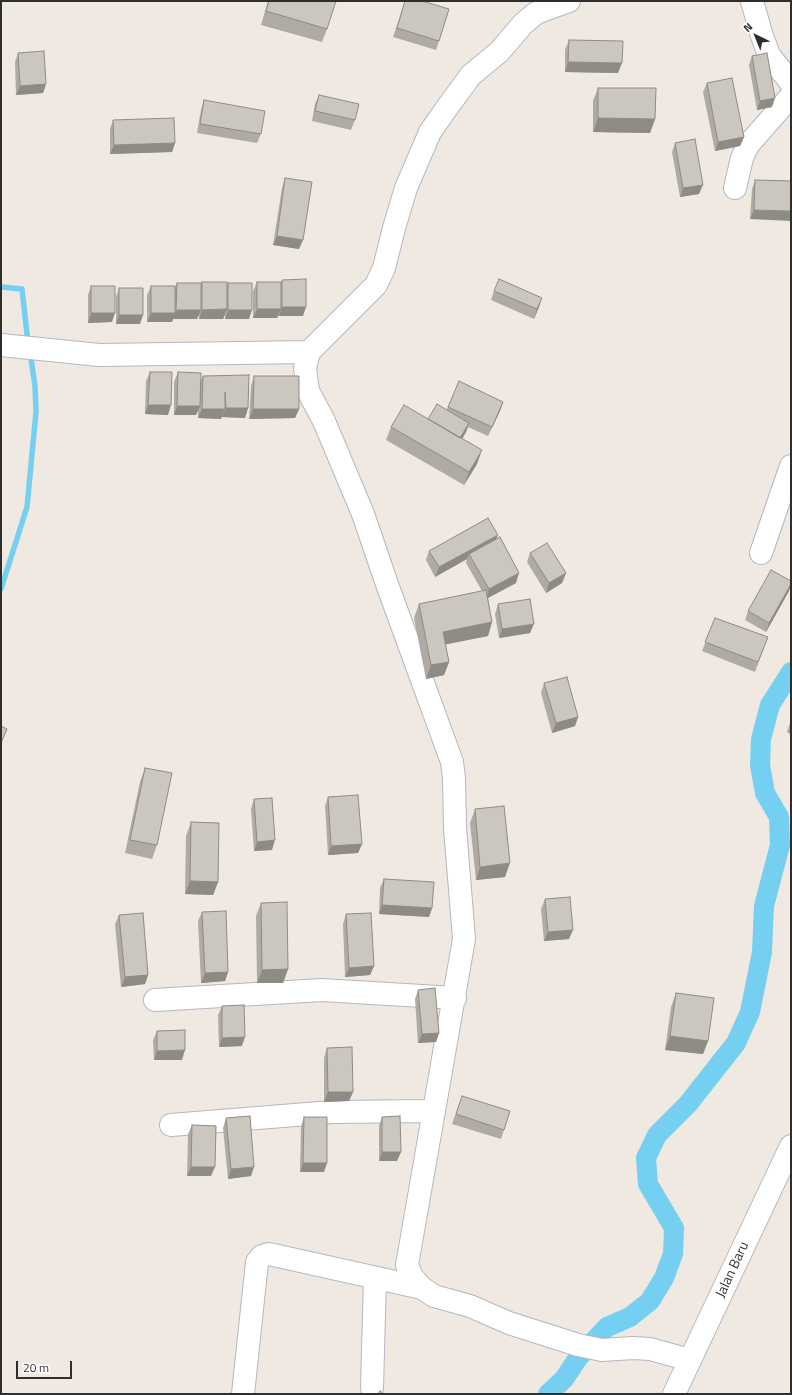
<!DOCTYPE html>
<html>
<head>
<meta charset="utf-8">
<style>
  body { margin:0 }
  #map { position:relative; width:792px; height:1395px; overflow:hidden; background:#efe9e1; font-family:"Titillium Web",sans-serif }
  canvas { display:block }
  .frame { position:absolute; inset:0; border:2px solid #2e2e2e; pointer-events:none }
  .north { position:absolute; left:736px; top:16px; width:40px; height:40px; -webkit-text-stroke:3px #fff; paint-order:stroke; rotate:317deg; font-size:11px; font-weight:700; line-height:16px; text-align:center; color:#2e2e2e }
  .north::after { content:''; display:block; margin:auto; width:14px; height:18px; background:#2e2e2e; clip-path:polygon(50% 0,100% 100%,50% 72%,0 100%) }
  .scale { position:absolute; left:16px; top:1361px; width:56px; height:18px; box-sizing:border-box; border:2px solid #2e2e2e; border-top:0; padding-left:5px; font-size:12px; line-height:14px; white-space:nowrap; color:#2e2e2e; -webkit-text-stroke:3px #fff; paint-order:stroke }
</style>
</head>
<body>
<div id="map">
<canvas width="792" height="1395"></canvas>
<div class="frame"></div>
<div class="north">N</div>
<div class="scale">20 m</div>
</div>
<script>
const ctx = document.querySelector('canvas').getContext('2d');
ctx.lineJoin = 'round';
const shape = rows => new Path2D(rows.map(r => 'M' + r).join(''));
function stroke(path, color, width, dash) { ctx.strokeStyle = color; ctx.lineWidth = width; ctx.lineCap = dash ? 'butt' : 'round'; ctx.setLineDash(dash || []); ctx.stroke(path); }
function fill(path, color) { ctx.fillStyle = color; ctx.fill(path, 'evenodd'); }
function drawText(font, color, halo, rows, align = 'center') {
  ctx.font = font + ' "Titillium Web",sans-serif'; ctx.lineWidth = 3; ctx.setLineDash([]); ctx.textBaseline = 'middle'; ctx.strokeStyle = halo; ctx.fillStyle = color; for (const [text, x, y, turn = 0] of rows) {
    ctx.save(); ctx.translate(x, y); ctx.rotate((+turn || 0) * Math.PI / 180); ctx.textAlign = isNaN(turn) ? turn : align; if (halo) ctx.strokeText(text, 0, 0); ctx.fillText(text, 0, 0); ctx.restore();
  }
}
stroke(shape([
  [1,287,22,289,28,343],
  [1,589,27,507,36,412,35,386,30,352]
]), '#75cff0', 5.5);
stroke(shape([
  [548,1394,564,1379,578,1358,607,1327,630,1317,650,1301,664,1278,673,1254,674,1228,648,1184,646,1158,657,1135,688,1104,736,1043,750,1012,762,952,764,906,780,845,779,817,765,793,760,765,761,739,770,705,791,672]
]), '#75cff0', 20);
const minor = shape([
  [569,1,536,13,523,24,499,52,471,75,449,105,430,132,406,188,394,228,384,268,376,285,309,352,305,368,308,391,324,421,363,514,388,587,452,762,454,778,455,828,464,939,407,1265,412,1277,422,1288,434,1296,470,1306,509,1323,578,1345,602,1350,633,1348,650,1349,690,1360],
  [752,1,761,33,769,55,791,83],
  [735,188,742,158,748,145,791,96],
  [1,345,99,355,309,352],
  [761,553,791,466],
  [155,1000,322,990,455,998],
  [171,1125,332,1112,434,1111],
  [372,1388,375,1278],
  [243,1394,257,1262,262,1256,269,1254,422,1288],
  [674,1394,791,1146]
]);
stroke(minor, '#b4b7c1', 24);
stroke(minor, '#fff', 22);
fill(shape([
  [268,1,336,1,327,29,322,42,261,25],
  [405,1,439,41,436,50,393,37],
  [569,40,618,73,565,72,565,50],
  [18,53,46,84,43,93,16,95,15,62],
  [752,56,772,107,757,110,749,65],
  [707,83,744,137,740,146,715,151,703,92],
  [598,88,655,119,650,133,593,132,593,101],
  [319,95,355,120,351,130,312,121,315,104],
  [204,100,261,134,257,143,197,133,201,110],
  [113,120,175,143,172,152,110,154,110,129],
  [675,143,699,194,680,197,672,152],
  [285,178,299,249,273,245,282,188],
  [755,180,791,181,750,219,752,189],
  [282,280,303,316,279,316,279,315,277,318,253,318,253,291,257,282,281,284],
  [202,282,227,286,228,283,249,319,225,319,225,315,223,319,199,319,199,315,197,319,173,319,172,322,147,322,147,295,151,286,175,287,177,283,201,286],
  [91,286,112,322,88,323,88,295],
  [119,288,140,324,116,324,116,297],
  [494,291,539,307,534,319,491,300],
  [150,372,168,415,145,414,146,381],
  [178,372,200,382,203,376,248,408,245,418,222,417,222,416,221,419,198,418,198,409,196,415,174,415,174,382],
  [254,376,299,409,295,418,249,419,251,386],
  [503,402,500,411,488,436,468,427,466,432,462,439,477,464,464,485,386,440,391,427,428,419,446,410,448,407],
  [498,535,496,539,516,583,488,598,492,622,488,636,445,644,449,662,444,675,426,679,414,618,419,604,482,591,466,563,467,559,435,577,426,560,429,551],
  [530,553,566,573,562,583,546,593,527,562],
  [791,581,791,586,789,591,766,632,745,620,748,611],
  [498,604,530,633,499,638,495,614],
  [715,618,768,637,755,672,702,651],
  [544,683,578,717,575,726,552,733,541,693],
  [791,720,791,735,787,732],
  [145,768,157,845,152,859,125,853,140,782],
  [328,797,362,844,358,853,328,855,325,806],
  [254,799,272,850,254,851,251,809],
  [475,809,505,877,476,880,470,823],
  [191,822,218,882,213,895,185,894,186,836],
  [384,879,432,908,429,917,379,914,380,888],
  [545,899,569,939,544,941,541,909],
  [261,903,288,969,283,983,257,983,256,916],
  [202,912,228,972,225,981,201,983,198,921],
  [346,914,374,966,370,975,345,977,343,924],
  [119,915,148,975,145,984,121,987,115,924],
  [418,990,439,1033,436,1042,418,1043,415,999],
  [676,993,708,1041,703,1054,665,1050,671,1007],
  [222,1006,242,1046,219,1047,218,1015],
  [157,1031,182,1060,154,1060,153,1040],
  [327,1048,353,1092,349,1101,324,1102,324,1058],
  [462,1096,504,1130,501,1139,452,1124],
  [304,1117,324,1172,300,1172,301,1126],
  [382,1117,397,1161,379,1161,379,1126],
  [226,1118,251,1176,228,1179,223,1128],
  [192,1125,211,1176,187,1176,188,1134]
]), '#afaba4');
fill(shape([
  [568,62,622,63,618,73,565,72],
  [46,84,43,93,16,95,20,86],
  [775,98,772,107,757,110,760,101],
  [598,118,655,119,650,133,593,132],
  [744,137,740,146,715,151,718,142],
  [175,143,172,152,110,154,114,145],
  [703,185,699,194,680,197,683,188],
  [754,210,791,211,791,221,750,219],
  [277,236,303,240,299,249,273,245],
  [542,298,539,307,534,319,537,309],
  [282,307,306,307,303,316,279,316],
  [227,309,223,319,199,319,202,310],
  [257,309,281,309,277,318,253,318],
  [176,310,201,310,197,319,173,319],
  [228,310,252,310,249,319,225,319],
  [91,313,115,313,112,322,88,323],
  [151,313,175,313,172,322,147,322],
  [119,315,143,315,140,324,116,324],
  [503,402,500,411,488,436,492,427],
  [148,405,171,405,168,415,145,414],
  [177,406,200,406,196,415,174,415],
  [226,408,248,408,245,418,222,417],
  [202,409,225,409,221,419,198,418],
  [253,409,299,409,295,418,249,419],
  [469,423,466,432,457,448,460,438],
  [482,450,477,464,464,485,469,472],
  [498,535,494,544,469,554,467,559,435,577,439,567],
  [519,573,516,583,486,599,489,589],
  [566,573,562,583,546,593,549,583],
  [791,584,789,591,766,632,769,623],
  [492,622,488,636,438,646,443,632],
  [534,624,530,633,499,638,502,629],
  [449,662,444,675,426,679,431,665],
  [578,717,575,726,552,733,556,723],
  [275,840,272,850,254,851,257,842],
  [362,844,358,853,328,855,331,846],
  [510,863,505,877,476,880,480,867],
  [190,881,218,882,213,895,185,894],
  [382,905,432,908,429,917,379,914],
  [573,930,569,939,544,941,548,932],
  [374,966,370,975,345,977,349,968],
  [288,969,283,983,257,983,262,970],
  [228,972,225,981,201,983,205,973],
  [148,975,145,984,121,987,125,977],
  [439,1033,436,1042,418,1043,422,1034],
  [670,1036,708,1041,703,1054,665,1050],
  [245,1037,242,1046,219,1047,222,1038],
  [185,1050,182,1060,154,1060,157,1051],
  [328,1092,353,1092,349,1101,324,1102],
  [382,1152,401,1152,397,1161,379,1161],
  [303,1163,327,1163,324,1172,300,1172],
  [191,1167,215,1167,211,1176,187,1176],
  [254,1167,251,1176,228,1179,231,1169]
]), '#8e8b86');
const building = shape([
  [269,1,336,1,327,29,266,11,269,1],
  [405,1,422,1,449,9,439,41,397,28,405,1],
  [569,40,623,41,622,63,568,62,569,40],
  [44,51,46,84,20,86,18,53,44,51],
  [767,53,775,98,760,101,752,56,767,53],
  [732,78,744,137,718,142,707,83,732,78],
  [598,88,656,88,655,119,598,118,598,88],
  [319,95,359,104,355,120,315,111,319,95],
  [204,100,265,111,261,134,200,124,204,100],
  [174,118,175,143,114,145,113,120,174,118],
  [695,139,703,185,683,188,675,143,695,139],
  [285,178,312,182,303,240,277,236,285,178],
  [755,180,791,181,791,211,754,210,755,180],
  [306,279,306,307,282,307,282,280,306,279],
  [499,279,542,298,537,309,494,291,499,279],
  [202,282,227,282,227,309,202,310,202,282],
  [257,282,281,282,281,309,257,309,257,282],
  [177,283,201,283,201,310,176,310,177,283],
  [228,283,252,283,252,310,228,310,228,283],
  [91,286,115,286,115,313,91,313,91,286],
  [151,286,175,286,175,313,151,313,151,286],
  [119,288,143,288,143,315,119,315,119,288],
  [150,372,172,372,171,405,148,405,150,372],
  [178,372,201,373,200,406,177,406,178,372],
  [249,375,248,408,226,408,225,392,225,409,202,409,203,376,249,375],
  [254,376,299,376,299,409,253,409,254,376],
  [459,381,503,402,492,427,448,407,459,381],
  [437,404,469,423,460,438,428,419,437,404],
  [404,405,482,450,469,472,391,427,404,405],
  [488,518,498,535,439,567,429,551,488,518],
  [500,537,519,573,489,589,469,554,500,537],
  [547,543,566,573,549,583,530,553,547,543],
  [771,570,791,581,791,584,769,623,748,611,771,570],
  [486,590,492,622,443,632,449,662,431,665,419,604,486,590],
  [530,599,534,624,502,629,498,604,530,599],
  [715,618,768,637,758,662,705,642,715,618],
  [567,677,578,717,556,723,544,683,567,677],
  [1,726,7,729,1,743,1,726],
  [145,768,172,773,157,845,130,840,145,768],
  [358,795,362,844,331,846,328,797,358,795],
  [272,798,275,840,257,842,254,799,272,798],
  [504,806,510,863,480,867,475,809,504,806],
  [191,822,219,823,218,882,190,881,191,822],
  [384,879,434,882,432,908,382,905,384,879],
  [570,897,573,930,548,932,545,899,570,897],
  [287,902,288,969,262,970,261,903,287,902],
  [226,911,228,972,205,973,202,912,226,911],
  [143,913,148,975,125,977,119,915,143,913],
  [371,913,374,966,349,968,346,914,371,913],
  [435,988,439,1033,422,1034,418,990,435,988],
  [676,993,714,998,708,1041,670,1036,676,993],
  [244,1005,245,1037,222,1038,222,1006,244,1005],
  [185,1030,185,1050,157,1051,157,1031,185,1030],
  [352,1047,353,1092,328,1092,327,1048,352,1047],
  [462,1096,510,1111,504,1130,456,1114,462,1096],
  [250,1116,254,1167,231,1169,226,1118,250,1116],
  [400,1116,401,1152,382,1152,382,1117,400,1116],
  [304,1117,327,1117,327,1163,303,1163,304,1117],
  [192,1125,216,1126,215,1167,191,1167,192,1125],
  [380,1391,384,1394,378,1394,380,1391]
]);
fill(building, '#cbc7bf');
stroke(building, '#8e8b86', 1);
drawText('14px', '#2e2e2e', '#fff', [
  ["Jalan Baru",733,1270,-65]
]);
</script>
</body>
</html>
